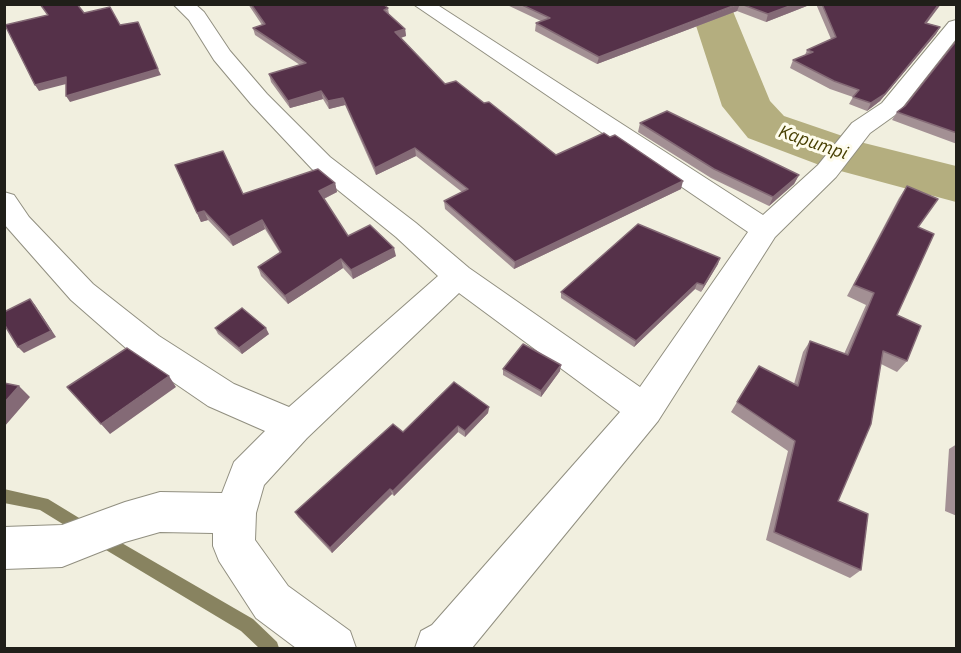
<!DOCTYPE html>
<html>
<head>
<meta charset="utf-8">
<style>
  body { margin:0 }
  #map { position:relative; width:961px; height:653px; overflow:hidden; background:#f1efdf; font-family:"IBM Plex Sans",sans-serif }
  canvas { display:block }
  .frame { position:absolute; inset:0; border:6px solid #201f19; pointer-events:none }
</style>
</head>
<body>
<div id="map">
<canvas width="961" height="653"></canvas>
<div class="frame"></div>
</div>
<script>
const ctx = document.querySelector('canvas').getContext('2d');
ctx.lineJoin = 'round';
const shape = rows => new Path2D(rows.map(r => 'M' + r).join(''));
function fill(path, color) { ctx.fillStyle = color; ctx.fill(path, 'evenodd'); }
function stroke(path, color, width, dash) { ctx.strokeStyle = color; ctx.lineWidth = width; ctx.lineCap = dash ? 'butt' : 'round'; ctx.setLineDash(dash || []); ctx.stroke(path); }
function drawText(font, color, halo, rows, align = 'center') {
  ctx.font = font + ' "IBM Plex Sans",sans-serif'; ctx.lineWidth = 6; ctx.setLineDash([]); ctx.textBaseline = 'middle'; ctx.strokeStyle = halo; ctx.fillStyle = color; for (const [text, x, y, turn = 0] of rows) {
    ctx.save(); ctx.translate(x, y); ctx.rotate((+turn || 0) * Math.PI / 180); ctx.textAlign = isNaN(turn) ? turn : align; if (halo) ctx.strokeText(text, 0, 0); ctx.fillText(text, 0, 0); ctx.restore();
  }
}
fill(shape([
  [4,489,48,499,89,524,92,529,89,534,84,536,79,534,40,510,4,503,4,489],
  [101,531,253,619,277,642,279,648,259,648,241,631,96,544,93,539,96,534,101,531]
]), '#888360');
fill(shape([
  [689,4,730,4,770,101,784,116,860,142,956,166,956,202,822,166,748,138,722,106,689,4]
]), '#b4ae7f');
const minor = shape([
  [173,4,195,4,204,12,230,51,267,94,330,157,416,223,469,268,640,387,748,232,413,4,436,4,763,215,818,165,852,123,882,103,949,22,956,20,956,39,898,113,870,133,836,177,775,237,658,421,472,648,415,648,421,631,432,625,620,412,459,293,307,438,264,485,256,513,255,540,288,586,350,631,356,648,296,648,256,618,219,561,213,546,213,533,160,532,125,542,62,567,4,569,4,527,62,525,125,502,160,492,222,493,234,462,265,431,208,406,135,356,71,300,4,224,4,192,14,195,29,217,93,284,159,336,234,384,289,407,438,276,396,237,312,169,251,104,214,60,189,20,173,4]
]);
stroke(minor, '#918f80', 2);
fill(minor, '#fff');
fill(shape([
  [248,4,383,4,388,8,389,14,405,29,406,36,401,38,445,84,484,103,556,155,681,189,514,269,445,209,444,201,462,192,416,156,376,175,345,105,329,109,323,99,290,108,271,82,269,74,300,65,255,35,253,28,262,25],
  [505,4,812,4,766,22,737,11,597,64,535,31,536,23,541,21],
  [816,4,941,4,927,23,940,27,936,34,880,101,867,111,849,104,853,97,830,89,790,68,793,60,805,55,807,50,831,39],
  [957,40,957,144,892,120,897,112,905,106],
  [640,123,799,175,794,184,769,206,711,178,638,132],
  [175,165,243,194,335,183,337,192,324,199,348,236,396,256,353,279,343,268,288,304,261,276,258,267,280,253,265,229,233,246,208,220,201,222],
  [907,186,918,227,897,315,907,361,897,372,881,364,838,501,861,570,850,578,766,540,788,451,731,412,759,366,794,384,803,352,810,341,844,354,866,305,847,296,899,198],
  [718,264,701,292,695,289,634,347,561,298,561,292],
  [215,328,269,334,242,354,218,334],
  [503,369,560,371,541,397,503,375],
  [489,407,488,413,465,437,458,432,394,496,392,494,332,553,298,517,295,512],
  [957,444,957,516,945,511,949,449]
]), '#a39094');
fill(shape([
  [740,4,737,11,597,64,599,57],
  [795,4,812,4,766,22,768,14],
  [939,4,941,4,921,30,925,23],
  [940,27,936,34,880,101,867,111,871,103],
  [405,29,406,36,396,39,395,32],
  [158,69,161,75,70,102,66,96],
  [66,77,70,83,39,91,35,85],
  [321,91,323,99,290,108,288,101],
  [343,98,345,105,329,109,328,101],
  [415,148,416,156,376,175,375,168],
  [799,175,794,184,769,206,773,197],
  [683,181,681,189,514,269,515,262],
  [335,183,337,192,321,200,319,191],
  [204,211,208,220,201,222,197,213],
  [262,220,265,229,233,246,229,237],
  [394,248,396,256,353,279,351,270],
  [720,258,718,264,701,292,704,285],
  [341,259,343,268,288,304,285,296],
  [697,283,695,289,634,347,636,341],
  [30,299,35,305,56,337,24,353,18,347],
  [266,328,269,334,242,354,239,348],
  [561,365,560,371,541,397,541,391],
  [169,376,176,387,110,434,101,424],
  [19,386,30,397,4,427,4,403],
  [489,407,488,413,465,437,465,431],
  [458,426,458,432,394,496,393,491],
  [390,489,392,494,332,553,330,548]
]), '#846a76');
const building = shape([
  [40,4,77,4,84,13,110,7,120,25,138,22,158,69,66,96,66,77,35,85,5,25,48,15,40,4],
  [251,4,383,4,388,8,384,10,405,29,395,32,445,84,456,81,484,103,489,102,556,155,604,133,610,137,615,135,683,181,515,262,444,201,468,189,415,148,375,168,343,98,328,101,321,91,288,101,269,74,306,63,253,28,265,24,251,4],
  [520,4,738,4,599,57,536,23,550,18,520,4],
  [741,4,795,4,768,14,741,4],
  [822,4,939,4,925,23,940,27,885,94,871,103,853,97,859,90,834,81,793,60,813,52,807,50,836,37,822,4],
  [957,40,957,133,897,112,905,106,957,40],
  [667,111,799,175,773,197,714,169,640,123,667,111],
  [223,151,243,194,318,169,335,183,319,191,348,236,370,225,394,248,351,270,341,259,285,296,258,267,281,252,262,220,229,237,204,211,197,213,175,165,223,151],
  [907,186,938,199,918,227,934,234,897,315,921,326,907,361,883,351,871,424,838,501,868,514,861,570,774,532,795,441,737,402,759,366,798,386,810,341,848,355,874,293,854,285,907,186],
  [638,224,720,258,704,285,697,283,636,341,561,292,638,224],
  [30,299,51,331,18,347,4,324,4,312,30,299],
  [242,308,266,328,239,348,215,328,242,308],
  [523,344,561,365,541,391,503,369,523,344],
  [127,348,169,376,101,424,67,387,127,348],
  [454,382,489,407,465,431,458,426,393,491,390,489,330,548,295,512,393,424,403,432,454,382],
  [4,383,19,386,4,403,4,383]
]);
fill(building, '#553149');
stroke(building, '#846a76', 1.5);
drawText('italic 18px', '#484003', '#fefcec', [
  ["Kapumpi",813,143,19]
]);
</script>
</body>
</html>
